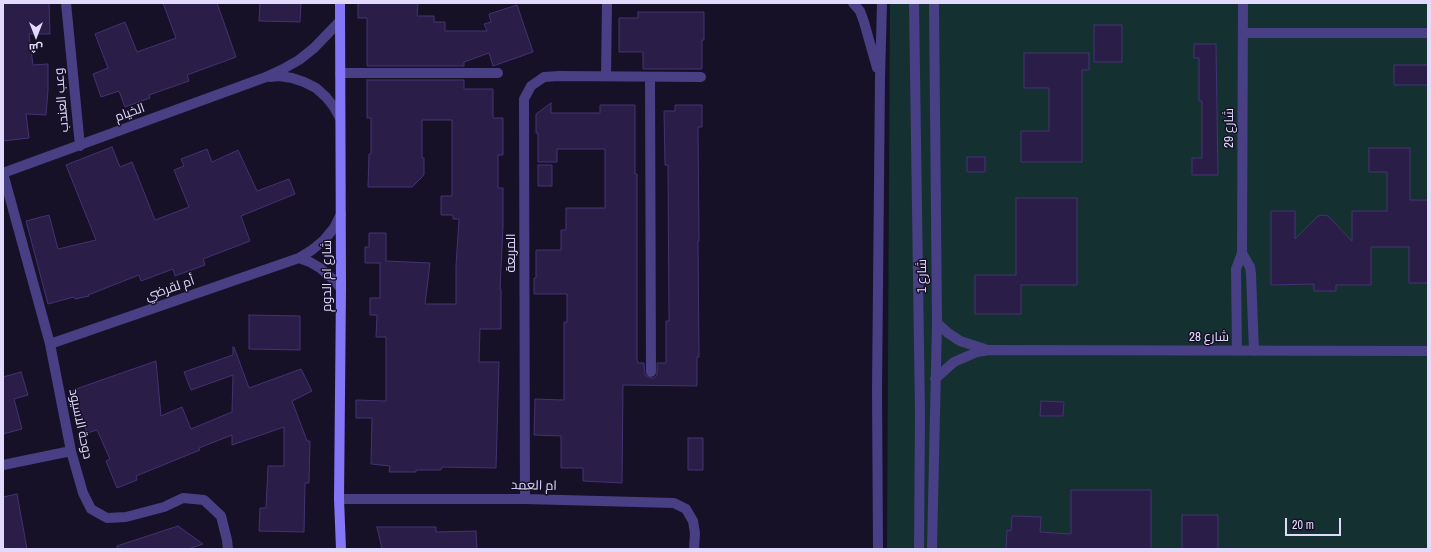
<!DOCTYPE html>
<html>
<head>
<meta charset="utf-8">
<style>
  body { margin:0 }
  #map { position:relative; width:1431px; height:552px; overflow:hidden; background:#171128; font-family:"Archivo Narrow",Cairo,sans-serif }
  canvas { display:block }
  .frame { position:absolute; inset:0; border:4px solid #e1dafd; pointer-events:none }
  .north { position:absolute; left:16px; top:16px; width:40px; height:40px; -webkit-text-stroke:3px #171128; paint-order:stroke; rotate:180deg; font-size:11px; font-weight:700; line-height:16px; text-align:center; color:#e1dafd }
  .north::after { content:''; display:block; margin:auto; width:14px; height:18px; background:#e1dafd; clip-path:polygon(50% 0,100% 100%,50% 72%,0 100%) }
  .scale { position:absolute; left:1285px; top:518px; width:56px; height:18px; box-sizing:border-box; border:2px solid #e1dafd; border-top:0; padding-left:5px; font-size:12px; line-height:14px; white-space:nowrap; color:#e1dafd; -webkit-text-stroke:3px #171128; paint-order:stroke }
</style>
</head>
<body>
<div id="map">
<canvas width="1431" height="552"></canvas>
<div class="frame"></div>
<div class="north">ش</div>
<div class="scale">20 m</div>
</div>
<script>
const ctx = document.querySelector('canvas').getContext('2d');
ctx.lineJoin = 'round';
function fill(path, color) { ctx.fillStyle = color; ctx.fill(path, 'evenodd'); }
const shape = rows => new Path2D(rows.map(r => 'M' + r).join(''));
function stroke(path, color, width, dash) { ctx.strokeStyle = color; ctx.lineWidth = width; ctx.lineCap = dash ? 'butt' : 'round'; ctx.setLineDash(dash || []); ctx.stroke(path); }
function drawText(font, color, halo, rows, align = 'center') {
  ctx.font = font + ' "Archivo Narrow",Cairo,sans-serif'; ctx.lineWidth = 3; ctx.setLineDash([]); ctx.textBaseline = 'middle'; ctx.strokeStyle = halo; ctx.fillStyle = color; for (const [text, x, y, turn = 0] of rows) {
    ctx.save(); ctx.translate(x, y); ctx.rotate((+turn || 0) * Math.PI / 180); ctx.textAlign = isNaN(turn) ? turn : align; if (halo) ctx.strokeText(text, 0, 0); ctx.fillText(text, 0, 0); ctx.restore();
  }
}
fill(shape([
  [890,3,1428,3,1428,549,887,549]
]), '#153031');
const building = shape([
  [3,3,49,3,50,34,29,34,33,65,48,64,48,90,46,115,26,114,29,138,3,141,3,3],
  [163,3,217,3,236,57,187,75,189,81,149,95,150,98,125,107,119,91,101,97,93,74,108,68,95,34,125,22,137,52,176,38,163,3],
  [260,3,301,3,300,22,259,21,260,3],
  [358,3,418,3,417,16,434,16,434,22,445,22,445,31,487,31,484,24,491,22,489,14,517,5,533,52,493,66,489,53,464,62,464,66,367,66,367,18,358,18,358,3],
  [638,12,704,12,704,40,702,40,702,69,643,69,643,52,619,52,619,18,638,18,638,12],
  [1094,25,1122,25,1122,62,1094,62,1094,25],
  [1194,44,1216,44,1218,175,1192,175,1192,158,1202,158,1202,101,1199,101,1199,58,1194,58,1194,44],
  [1024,53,1089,53,1089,70,1082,70,1082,162,1021,162,1021,131,1049,131,1049,88,1024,88,1024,53],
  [1394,65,1428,65,1428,85,1394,85,1394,65],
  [367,80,464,80,464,89,493,89,493,118,503,118,503,155,498,155,498,188,503,188,503,226,500,289,501,289,501,329,480,329,479,362,499,362,496,468,442,467,441,470,416,470,416,472,389,472,390,466,371,464,372,418,356,418,356,400,386,401,386,337,376,337,377,315,370,315,370,298,380,298,380,263,365,263,365,247,369,247,369,233,386,233,386,261,430,263,425,304,456,304,456,266,459,219,453,219,453,215,441,215,441,196,452,196,452,120,422,120,422,158,424,158,424,175,412,187,368,187,369,154,371,154,371,118,367,118,367,80],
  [551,103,551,113,600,113,600,105,635,105,635,174,637,174,637,360,638,363,644,363,645,375,651,378,654,378,657,375,657,363,666,363,666,321,669,321,668,165,665,165,664,111,675,111,675,105,702,105,702,127,698,127,699,241,698,241,699,357,697,357,697,386,623,385,622,483,583,481,583,468,561,468,561,436,534,435,535,399,564,400,564,322,567,322,567,294,534,294,534,278,536,278,536,250,561,250,561,230,566,230,566,208,605,208,605,149,557,149,557,162,538,162,538,133,536,133,536,114,551,103],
  [112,147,120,167,132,162,155,220,189,207,174,170,184,166,181,159,207,149,212,162,238,150,257,191,289,179,295,194,241,216,250,241,203,259,205,265,175,276,173,269,141,281,139,275,88,295,89,296,75,299,74,297,48,304,26,221,49,215,58,249,96,240,66,165,112,147],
  [1369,148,1410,148,1410,200,1428,200,1428,283,1409,283,1409,247,1371,247,1371,285,1336,285,1336,291,1314,291,1314,284,1271,285,1271,211,1295,211,1295,239,1318,216,1323,215,1328,216,1352,241,1352,211,1387,211,1387,172,1369,172,1369,148],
  [967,157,985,157,985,172,967,172,967,157],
  [538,165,552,165,552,186,538,186,538,165],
  [1016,198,1077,198,1077,285,1021,285,1021,314,975,314,975,275,1016,275,1016,198],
  [249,315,300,316,300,350,249,349,249,315],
  [233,347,234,347,249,388,301,369,312,391,292,401,307,441,310,441,309,483,305,483,304,532,259,531,260,508,266,508,268,466,284,466,284,427,232,445,232,435,199,448,200,450,136,476,137,480,117,488,106,461,110,459,97,430,87,433,73,390,156,361,161,416,182,407,191,429,232,412,233,375,191,390,184,372,233,355,233,347],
  [21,372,28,395,14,399,22,429,3,434,3,377,21,372],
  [1041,401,1064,402,1063,416,1040,416,1041,401],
  [688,438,703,438,703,470,688,470,688,438],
  [1071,490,1151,490,1151,549,1006,549,1007,530,1011,531,1012,516,1041,517,1040,532,1071,534,1071,490],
  [17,494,27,549,3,549,3,497,17,494],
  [1182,515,1218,515,1218,549,1182,549,1182,515],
  [178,526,203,544,188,549,117,549,117,546,178,526],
  [377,527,436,527,436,532,476,531,477,549,382,549,377,527]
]);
fill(building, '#2a1e48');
stroke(building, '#443272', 1);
stroke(shape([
  [66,3,80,146],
  [853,3,860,11,864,22,877,68],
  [914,3,920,414,919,549],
  [1243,33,1428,33],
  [340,73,498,73],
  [606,76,607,3],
  [270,77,279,76,292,78,304,82,316,88,326,97,334,107,340,118],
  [650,77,651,372],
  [1242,253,1250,267,1251,274,1254,351],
  [299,258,310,262,320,268,335,281,341,289],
  [937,323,948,333,960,341,985,349],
  [50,344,299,258,312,250,324,240,334,228,341,214],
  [1237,351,1236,269,1242,253,1243,3],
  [935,379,954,362,977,352,989,350,1428,351],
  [3,465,71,451],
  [339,499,525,499,674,503,686,509,693,521,695,533,694,549],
  [525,499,524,99,531,86,544,77,559,76,701,77],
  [228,549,227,540,221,516,204,500,183,498,164,507,126,517,107,518,91,509,83,493,71,451,50,344,3,173,266,77,283,69,299,60,314,48,340,21],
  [878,549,877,390,880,79,882,3],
  [932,549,937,323,934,3]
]), '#483f84', 10);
stroke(shape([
  [340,3,341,289,339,499,341,549]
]), '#8576f8', 10);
drawText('13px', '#e1dafd', '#171128', [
  ["وعب العندب",62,100,-95],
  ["الخيام",130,113,-20],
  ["شارع 29",1230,128,-90],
  ["المربعة",512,253,-90],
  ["شارع ام الدوم",328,276,-90],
  ["شارع 1",923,276,-90],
  ["أم لقرضي",170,289,-19],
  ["شارع 28",1209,338],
  ["دوحة الاسيود",80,424,78],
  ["ام العمد",534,486,1]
]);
</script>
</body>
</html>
